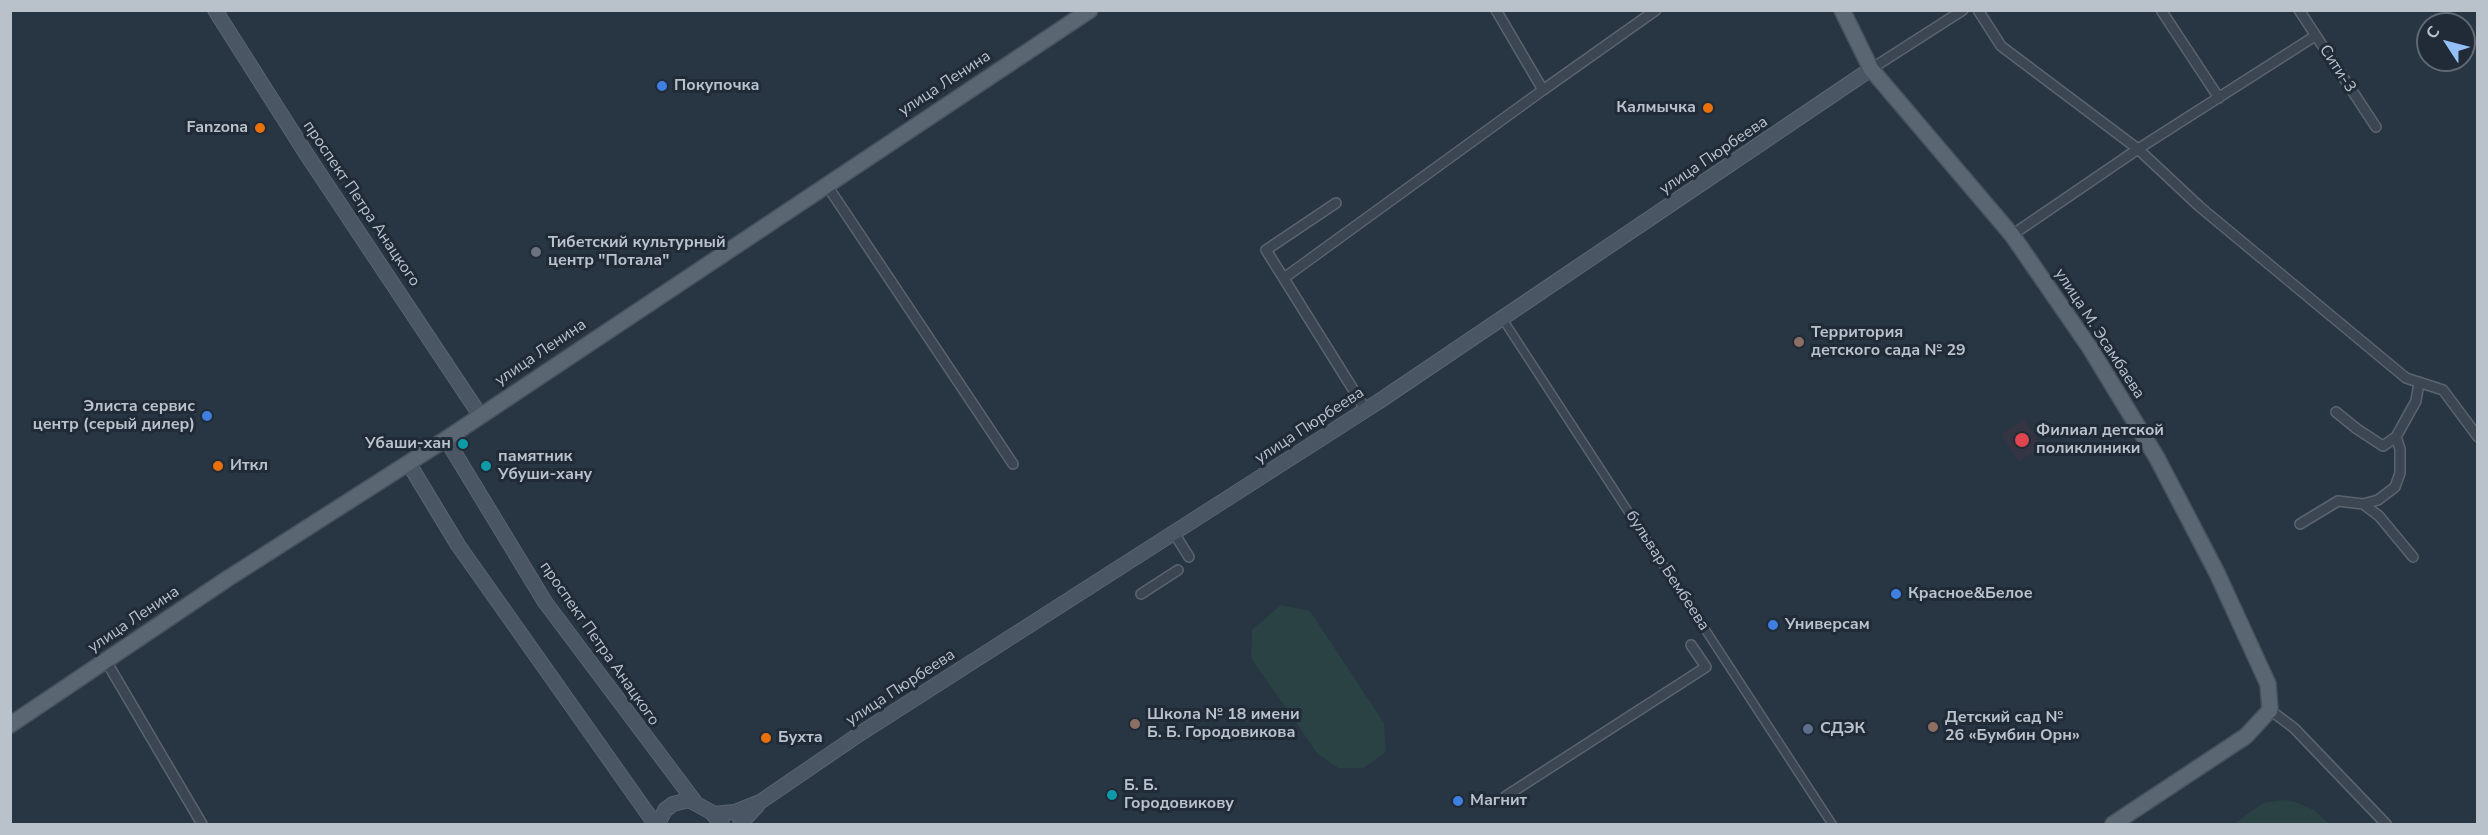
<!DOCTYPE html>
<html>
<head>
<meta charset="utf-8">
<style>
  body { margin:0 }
  #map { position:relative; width:2488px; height:835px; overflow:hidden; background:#283542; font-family:"Nunito Sans",sans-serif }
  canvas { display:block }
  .frame { position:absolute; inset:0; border:12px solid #b9c1cb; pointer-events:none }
  .north { position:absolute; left:2416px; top:12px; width:60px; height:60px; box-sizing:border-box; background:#202b37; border:2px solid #5d6772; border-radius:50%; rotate:306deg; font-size:16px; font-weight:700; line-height:24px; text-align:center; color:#b9c1cb }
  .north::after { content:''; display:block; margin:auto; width:21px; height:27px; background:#94c1f5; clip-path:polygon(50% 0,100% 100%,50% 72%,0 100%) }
</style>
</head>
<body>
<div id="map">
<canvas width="2488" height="835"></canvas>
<div class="frame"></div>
<div class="north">С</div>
</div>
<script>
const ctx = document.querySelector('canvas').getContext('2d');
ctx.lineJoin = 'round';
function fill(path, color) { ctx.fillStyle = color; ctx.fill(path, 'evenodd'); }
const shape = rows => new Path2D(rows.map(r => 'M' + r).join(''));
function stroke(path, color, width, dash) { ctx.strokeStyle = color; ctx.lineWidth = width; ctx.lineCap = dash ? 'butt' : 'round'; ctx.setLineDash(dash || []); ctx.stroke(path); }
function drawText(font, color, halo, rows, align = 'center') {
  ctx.font = font + ' "Nunito Sans",sans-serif'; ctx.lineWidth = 6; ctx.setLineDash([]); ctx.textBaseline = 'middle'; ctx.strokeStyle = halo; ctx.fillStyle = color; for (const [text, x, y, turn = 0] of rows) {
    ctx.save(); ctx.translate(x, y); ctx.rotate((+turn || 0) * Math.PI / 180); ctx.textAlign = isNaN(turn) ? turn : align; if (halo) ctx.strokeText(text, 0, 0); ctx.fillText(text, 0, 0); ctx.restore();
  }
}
fill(shape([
  [2024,419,2042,447,2019,462,2001,434]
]), '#343443');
fill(shape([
  [1281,605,1310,611,1384,723,1386,752,1364,768,1338,768,1317,753,1251,658,1252,630],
  [2284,800,2295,802,2314,810,2329,824,2234,824,2263,803]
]), '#2a4243');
const pedestrian = shape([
  [1502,318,1832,824]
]);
const minor = shape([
  [1496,10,1543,90,1656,10],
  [1978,10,2001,46,2138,149,2200,207,2406,378,2443,390,2478,437],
  [2161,10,2219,98],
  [2299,10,2376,127],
  [1871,69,1963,10],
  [826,184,1013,464],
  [1336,203,1266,250,1366,410],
  [2012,235,2138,149,2315,36],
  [1284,278,1543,90],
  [2336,412,2357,429,2383,446,2396,437],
  [2363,504,2378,500,2395,487,2400,473,2400,449,2396,437,2416,401,2419,382],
  [2300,524,2338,501,2363,504,2379,516,2413,557],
  [1174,533,1189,557],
  [1141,594,1178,570],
  [106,661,202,824],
  [2270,710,2294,728,2386,824],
  [1506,796,1706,667,1691,645]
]);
const secondary = shape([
  [215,10,307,155,480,415],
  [446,439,545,602,695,802],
  [409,464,458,545,655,824],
  [713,814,735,812,760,802,861,733,1378,402,1871,69],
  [658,824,665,810,673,804,689,800,711,812,722,824],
  [740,824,757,806]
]);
const primary = shape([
  [1842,10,1871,69,2012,235,2090,348,2157,458,2217,573,2268,684,2270,710,2246,736,2113,824],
  [10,725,227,579,446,439,1090,10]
]);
stroke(pedestrian, '#5a646f', 10);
stroke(minor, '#5a646f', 12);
stroke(secondary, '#5a646f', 16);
stroke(primary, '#48525e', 18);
stroke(pedestrian, '#3c4652', 7);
stroke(minor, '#3c4652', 9);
stroke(secondary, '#4a5664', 14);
stroke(primary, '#5a6671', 15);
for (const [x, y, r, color] of [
  [662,86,6,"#3f7fe0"],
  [1708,108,6,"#e8710a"],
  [260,128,6,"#e8710a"],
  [536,252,6,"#6b7280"],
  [1799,342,6,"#8d6e63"],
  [207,416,6,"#3f7fe0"],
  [2022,440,8,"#e0444e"],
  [463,444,6,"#0f9aa8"],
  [218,466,6,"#e8710a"],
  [486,466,6,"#0f9aa8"],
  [1896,594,6,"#3f7fe0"],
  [1773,625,6,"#3f7fe0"],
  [1135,724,6,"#8d6e63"],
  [1933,727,6,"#8d6e63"],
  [1808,729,6,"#5c6f8a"],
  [766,738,6,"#e8710a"],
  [1112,795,6,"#0f9aa8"],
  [1458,801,6,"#3f7fe0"]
]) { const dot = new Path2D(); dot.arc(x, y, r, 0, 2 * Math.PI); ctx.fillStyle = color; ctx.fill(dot); stroke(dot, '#202b37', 2); }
drawText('16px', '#b9c1cb', '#202b37', [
  ["Сити-3",2337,69,57],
  ["улица Ленина",945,84,-33],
  ["улица Пюрбеева",1714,156,-34],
  ["проспект Петра Анацкого",361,204,56],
  ["улица М. Эсамбаева",2099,334,57],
  ["улица Ленина",541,353,-34],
  ["улица Пюрбеева",1310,426,-33],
  ["бульвар Бембеева",1667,571,57],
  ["улица Ленина",134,620,-34],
  ["проспект Петра Анацкого",599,644,55],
  ["улица Пюрбеева",901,688,-33]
]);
drawText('bold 16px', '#b9c1cb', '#202b37', [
  ["Покупочка",674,86],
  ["Калмычка",1696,108,"right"],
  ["Fanzona",248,128,"right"],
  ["Тибетский культурный",548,243],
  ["центр \"Потала\"",548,261],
  ["Территория",1811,333],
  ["детского сада № 29",1811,351],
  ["Элиста сервис",195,407,"right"],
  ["центр (серый дилер)",195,425,"right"],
  ["Филиал детской",2036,431],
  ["поликлиники",2036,449],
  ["Убаши-хан",451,444,"right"],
  ["памятник",498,457],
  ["Убуши-хану",498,475],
  ["Иткл",230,466],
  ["Красное&Белое",1908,594],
  ["Универсам",1785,625],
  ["Школа № 18 имени",1147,715],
  ["Б. Б. Городовикова",1147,733],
  ["Детский сад №",1945,718],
  ["26 «Бумбин Орн»",1945,736],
  ["СДЭК",1820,729],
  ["Бухта",778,738],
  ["Б. Б.",1124,786],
  ["Городовикову",1124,804],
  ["Магнит",1470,801]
], 'left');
</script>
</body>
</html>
